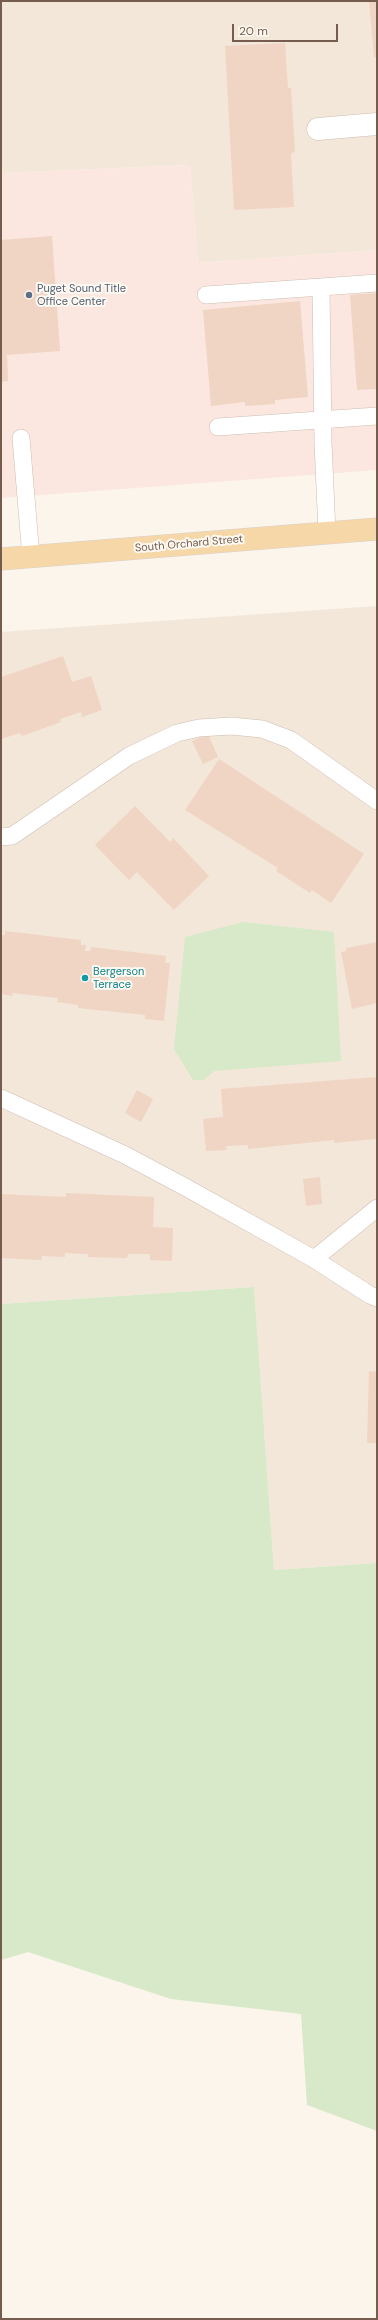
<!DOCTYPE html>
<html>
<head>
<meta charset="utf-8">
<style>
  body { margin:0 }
  #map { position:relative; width:378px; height:2320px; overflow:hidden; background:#fcf5eb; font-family:"DM Sans",sans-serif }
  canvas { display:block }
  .frame { position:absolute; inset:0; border:2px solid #765c4f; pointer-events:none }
  .scale { position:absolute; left:232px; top:24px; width:106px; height:18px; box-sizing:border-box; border:2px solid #765c4f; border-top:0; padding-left:5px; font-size:12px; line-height:14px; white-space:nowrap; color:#765c4f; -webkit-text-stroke:3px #fef9f1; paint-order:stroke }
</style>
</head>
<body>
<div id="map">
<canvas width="378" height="2320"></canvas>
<div class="frame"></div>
<div class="scale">20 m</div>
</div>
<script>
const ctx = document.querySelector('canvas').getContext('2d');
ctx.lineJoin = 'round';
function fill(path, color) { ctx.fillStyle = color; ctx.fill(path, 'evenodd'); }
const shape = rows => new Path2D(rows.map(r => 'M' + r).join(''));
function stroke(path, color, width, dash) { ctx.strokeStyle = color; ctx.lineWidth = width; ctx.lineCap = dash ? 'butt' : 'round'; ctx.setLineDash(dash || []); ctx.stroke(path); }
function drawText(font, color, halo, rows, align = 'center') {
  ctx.font = font + ' "DM Sans",sans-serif'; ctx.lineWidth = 4; ctx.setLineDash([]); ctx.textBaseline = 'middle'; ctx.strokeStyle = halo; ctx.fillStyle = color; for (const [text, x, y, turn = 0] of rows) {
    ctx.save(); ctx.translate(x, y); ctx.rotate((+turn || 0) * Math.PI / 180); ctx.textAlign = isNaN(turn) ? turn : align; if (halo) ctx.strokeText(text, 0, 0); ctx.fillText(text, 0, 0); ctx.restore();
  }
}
fill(shape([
  [1,1,377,1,377,250,198,263,190,165,1,173],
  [377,606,377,1563,274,1570,254,1287,1,1304,1,632]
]), '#f3e7d9');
fill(shape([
  [190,165,198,263,377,250,377,470,1,498,1,173]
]), '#fbe7df');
fill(shape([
  [243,922,334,932,341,1061,214,1071,204,1080,193,1080,174,1049,185,937],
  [254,1287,274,1570,377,1563,377,2131,307,2105,301,2014,171,1999,28,1952,1,1960,1,1304]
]), '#d7e9c9');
fill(shape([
  [369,1,377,1,377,57,374,57],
  [285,43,288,88,291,88,295,152,291,153,294,207,234,210,225,46],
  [52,236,60,351,7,355,8,381,1,382,1,240],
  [377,293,377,389,357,390,350,295],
  [300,301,308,397,275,400,275,404,245,406,245,402,211,406,203,310],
  [63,656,72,682,91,676,102,710,82,717,81,712,60,719,61,722,22,736,20,733,1,739,1,677],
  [208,734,218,757,203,764,192,741],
  [219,759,364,854,331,903,312,890,310,893,276,871,278,868,185,810],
  [135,806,170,842,173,838,209,876,174,910,137,872,129,880,95,845],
  [5,931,81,940,81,945,86,945,85,951,90,951,91,947,166,956,165,963,170,963,164,1021,145,1019,145,1015,78,1008,78,1005,57,1002,58,998,12,993,13,996,1,994,1,935,5,935],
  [377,942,377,1003,352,1009,341,952,346,951,346,948],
  [377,1077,376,1139,334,1143,334,1140,248,1149,248,1145,226,1146,227,1150,206,1151,203,1119,223,1117,221,1089],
  [137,1090,153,1099,141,1122,125,1113],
  [320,1177,322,1204,306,1206,303,1179],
  [66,1193,154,1197,153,1227,173,1228,172,1261,150,1260,150,1254,128,1254,127,1258,88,1257,88,1254,65,1253,65,1257,42,1256,42,1260,1,1258,1,1194,66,1197],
  [369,1371,377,1372,377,1443,367,1443]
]), '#f0d4c4');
const lane = shape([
  [206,295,321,287],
  [218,427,377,416],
  [21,438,31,557],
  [327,533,323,442,321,287,377,283],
  [1,837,12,836,129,756,177,733,199,728,231,726,262,729,291,740,377,801],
  [1,1098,125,1155,187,1188,314,1259,370,1295,377,1298],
  [314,1259,377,1208]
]);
const street = shape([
  [318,129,377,124]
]);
const primary = shape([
  [1,559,377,529]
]);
stroke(lane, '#cebdb1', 18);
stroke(street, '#cebdb1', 23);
stroke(primary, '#d9d1ce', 23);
stroke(lane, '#fff', 17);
stroke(street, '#fff', 22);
stroke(primary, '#f6d7a8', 22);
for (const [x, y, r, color] of [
  [29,295,4,"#5c6f8a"],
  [85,978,4,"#0f9aa8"]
]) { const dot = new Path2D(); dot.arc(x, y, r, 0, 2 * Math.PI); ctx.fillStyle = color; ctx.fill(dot); stroke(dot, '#fef9f1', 1.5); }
drawText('11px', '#4e5e75', '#fef9f1', [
  ["Puget Sound Title",37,289],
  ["Office Center",37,302]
], 'left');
drawText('11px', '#765c4f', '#fef9f1', [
  ["South Orchard Street",189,544,-5]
]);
drawText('11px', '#0d838f', '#fef9f1', [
  ["Bergerson",93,972],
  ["Terrace",93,985]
], 'left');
</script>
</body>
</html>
